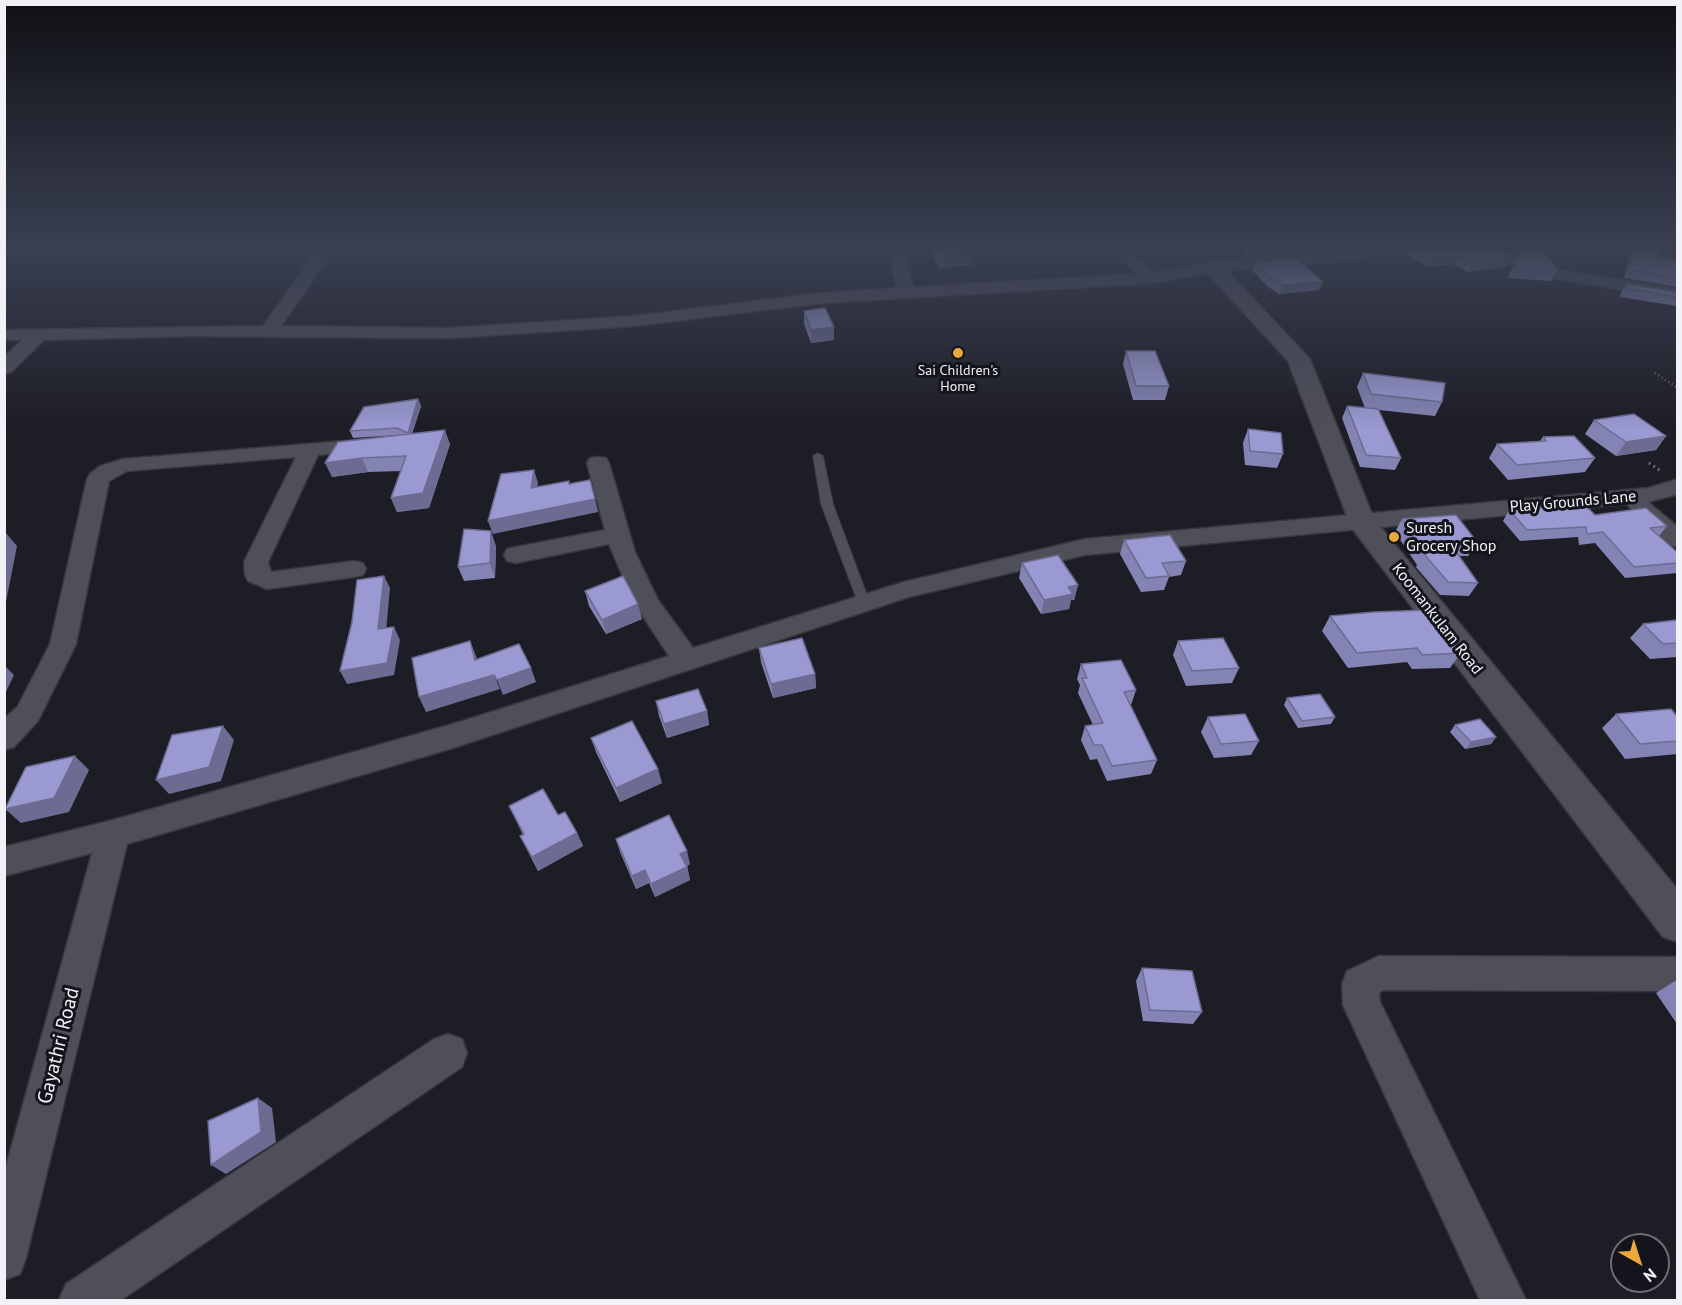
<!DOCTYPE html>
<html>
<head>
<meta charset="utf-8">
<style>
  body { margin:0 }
  #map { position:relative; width:1682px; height:1305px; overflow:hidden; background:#1d1d26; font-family:"PT Sans",sans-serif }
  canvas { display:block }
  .frame { position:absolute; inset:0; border:6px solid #f1f1f7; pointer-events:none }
  .north { position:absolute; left:1610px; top:1233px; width:60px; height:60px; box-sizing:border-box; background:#14141c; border:2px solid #6c6c74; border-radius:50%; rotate:141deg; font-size:16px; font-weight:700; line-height:24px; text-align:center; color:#f1f1f7 }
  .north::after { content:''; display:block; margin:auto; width:21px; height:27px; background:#eda83b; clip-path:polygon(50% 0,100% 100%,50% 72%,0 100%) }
</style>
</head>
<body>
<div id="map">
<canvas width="1682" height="1305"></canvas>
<div class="frame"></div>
<div class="north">N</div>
</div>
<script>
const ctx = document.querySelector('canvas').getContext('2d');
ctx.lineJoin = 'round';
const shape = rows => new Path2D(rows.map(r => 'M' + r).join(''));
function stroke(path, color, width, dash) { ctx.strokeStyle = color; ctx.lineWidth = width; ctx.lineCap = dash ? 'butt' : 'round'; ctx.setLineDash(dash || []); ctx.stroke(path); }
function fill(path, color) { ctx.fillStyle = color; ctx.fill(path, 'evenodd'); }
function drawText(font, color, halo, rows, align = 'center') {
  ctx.font = font + ' "PT Sans",sans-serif'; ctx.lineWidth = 6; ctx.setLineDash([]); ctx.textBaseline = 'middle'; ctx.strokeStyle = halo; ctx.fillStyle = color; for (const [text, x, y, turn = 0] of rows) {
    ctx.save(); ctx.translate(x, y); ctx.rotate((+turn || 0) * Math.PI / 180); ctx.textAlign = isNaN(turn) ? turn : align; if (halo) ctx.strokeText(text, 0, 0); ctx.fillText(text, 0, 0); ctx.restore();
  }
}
const service = shape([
  [818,453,823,456,833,504,870,603,869,606,864,607,858,603,821,504,813,456,818,453]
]);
const minor = shape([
  [320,247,336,247,281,326,449,328,634,316,822,293,897,288,888,247,903,247,913,287,1137,274,1108,247,1124,247,1155,273,1212,262,1220,267,1212,272,1152,283,822,303,634,326,449,338,188,336,44,340,11,372,4,374,4,357,22,340,4,340,4,330,263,326,320,247],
  [1559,270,1678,289,1678,299,1553,278,1551,275,1559,270],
  [369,439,376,441,380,445,376,449,318,455,268,562,271,572,354,561,363,563,366,569,363,575,354,577,267,589,248,581,245,575,244,562,296,457,127,471,109,481,76,644,38,721,14,747,4,750,4,719,18,706,50,644,87,479,90,474,100,466,123,459,369,439],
  [598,457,606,458,609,463,635,552,658,600,693,648,904,582,1085,539,1648,488,1678,479,1678,494,1648,502,1678,527,1678,547,1670,545,1626,504,1085,555,909,597,453,748,127,844,26,1258,20,1274,4,1280,4,1174,92,853,4,876,4,847,113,820,453,724,669,656,634,603,609,544,516,563,507,561,504,555,507,549,516,547,605,530,587,463,590,458,598,457],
  [1379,956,1678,957,1678,991,1383,990,1379,993,1380,1002,1526,1300,1480,1300,1349,1018,1343,1005,1342,984,1347,971,1379,956],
  [448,1034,462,1039,467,1053,462,1067,121,1300,59,1300,66,1284,434,1039,448,1034]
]);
const tertiary = shape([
  [1363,247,1394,247,1392,251,1356,260,1227,271,1310,359,1374,519,1678,890,1678,942,1663,937,1351,527,1288,361,1202,267,1205,263,1212,261,1363,247]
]);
stroke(service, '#37373d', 2);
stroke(minor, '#37373d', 3);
stroke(tertiary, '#37373d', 3);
stroke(shape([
  [1655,373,1678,388]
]), '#7a7a82', 2, [1, 3]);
stroke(shape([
  [1649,463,1661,471]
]), '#7a7a82', 3, [1.5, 4]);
fill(service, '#4f4f59');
fill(minor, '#4f4f59');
fill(tertiary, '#4f4f59');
fill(shape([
  [928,247,967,247,972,253,971,265,939,268],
  [1243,247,1306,247,1304,250,1245,256],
  [1402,247,1493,247,1518,256,1513,265,1468,272,1453,264,1428,267,1400,251],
  [1523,247,1558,270,1551,281,1507,278],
  [1634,247,1658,256,1677,261,1677,287,1624,278,1630,254],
  [1256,262,1319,290,1279,294,1267,286,1253,271],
  [1627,284,1677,292,1677,306,1620,297,1621,292],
  [804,311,834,340,811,343,804,324],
  [1126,351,1169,386,1165,400,1133,400,1123,364],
  [1363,373,1442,402,1435,416,1379,410,1401,458,1395,470,1360,467,1342,418,1347,406,1365,408,1357,387],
  [418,399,421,406,412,434,450,444,429,508,397,512,391,498,401,471,368,472,332,477,400,435,353,438,350,431],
  [1594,420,1666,436,1656,450,1616,456,1585,434],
  [1248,429,1283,454,1277,468,1245,465,1243,443],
  [1543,437,1595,458,1585,472,1508,480,1489,458,1497,444,1540,441],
  [1509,510,1595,515,1667,526,1659,536,1677,552,1677,573,1625,578,1595,543,1579,545,1578,537,1520,541,1503,521],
  [1402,519,1477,542,1468,556,1459,556,1478,583,1469,596,1440,595,1416,567,1417,565,1395,532],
  [1124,540,1186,561,1181,575,1169,577,1164,590,1141,592,1120,554],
  [496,546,495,578,464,581,458,567],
  [1022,563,1078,585,1074,600,1071,600,1069,609,1041,614,1019,578],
  [585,591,642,619,606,634,589,606],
  [1330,616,1461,653,1450,668,1412,669,1407,662,1348,668,1322,631],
  [1677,620,1677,657,1650,659,1630,638,1643,624],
  [1178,641,1239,668,1232,683,1186,686,1173,655],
  [759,648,815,674,816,688,773,698,761,662],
  [1081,664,1136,690,1131,705,1130,705,1157,760,1151,774,1107,781,1097,759,1090,760,1081,740,1085,726,1093,725,1078,693,1080,685,1077,679],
  [1287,698,1335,717,1331,724,1298,728,1284,705],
  [656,701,707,711,709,725,667,738,659,716],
  [1616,714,1677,716,1677,754,1625,759,1602,728],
  [1208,717,1259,741,1251,755,1214,758,1201,732],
  [1455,725,1496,737,1491,744,1465,749,1450,732],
  [591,738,662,783,620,802,596,752],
  [509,806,558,815,577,833,583,846,538,871,520,836,523,835],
  [616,839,690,864,687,866,690,880,655,897,649,883,636,889,620,852],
  [1142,968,1202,1012,1193,1024,1143,1021,1136,981],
  [1675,981,1677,981,1677,1024,1656,993]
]), '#8484b4');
fill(shape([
  [1248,247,1306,247,1304,250,1245,256],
  [972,253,971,265,939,268,940,256],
  [1458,255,1453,264,1428,267,1432,258],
  [1518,256,1513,265,1468,272,1472,263],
  [1323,282,1319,290,1279,294,1283,285],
  [834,327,834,340,811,343,811,330],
  [418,399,421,406,410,440,408,433],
  [445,430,450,444,429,508,397,512,391,498],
  [1666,436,1656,450,1616,456,1626,442],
  [362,458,368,472,332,477,325,463],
  [534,470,538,483,534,502,531,488],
  [595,499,598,512,493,534,488,521],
  [491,531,496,546,495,578,490,563],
  [5,532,17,546,4,612,4,534],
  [384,576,390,588,385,642,378,629],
  [1078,585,1074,600,1071,600,1069,609,1041,614,1044,600,1068,587],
  [638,604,642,619,606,634,602,620],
  [394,627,400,640,394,675,347,684,340,671],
  [470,641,476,656,481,674,475,660],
  [4,665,14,675,4,696],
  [531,668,536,682,503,695,497,680],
  [815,674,816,688,773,698,771,684],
  [494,675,500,689,426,712,419,697],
  [707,711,709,725,667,738,664,724],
  [223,726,234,740,221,781,169,794,156,780],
  [1496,737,1491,744,1465,749,1471,742],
  [75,756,89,770,69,812,21,823,5,809],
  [658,769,662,783,620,802,616,788],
  [577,833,583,846,538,871,532,857],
  [687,851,690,864,684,867,680,854],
  [687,867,690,880,655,897,651,884],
  [645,870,649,883,636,889,632,876],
  [258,1098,272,1108,276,1142,226,1174,211,1165]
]), '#6c6b92');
const building = shape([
  [935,247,967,247,972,253,940,256,935,247],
  [1413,247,1493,247,1518,256,1472,263,1458,255,1432,258,1413,247],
  [1523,247,1540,247,1558,270,1513,267,1523,247],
  [1634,247,1659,251,1658,256,1677,261,1677,278,1629,270,1634,247],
  [1297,259,1323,282,1283,285,1270,278,1256,262,1297,259],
  [1627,284,1677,292,1677,297,1626,288,1627,284],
  [825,308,834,327,811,330,804,311,825,308],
  [1126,351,1155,351,1169,386,1136,386,1126,351],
  [1363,373,1445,383,1442,402,1371,394,1363,373],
  [418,399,408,433,397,428,350,431,364,407,418,399],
  [1347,406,1378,409,1401,458,1366,455,1347,406],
  [1634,414,1666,436,1626,442,1594,420,1634,414],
  [1248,429,1281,433,1283,454,1250,451,1248,429],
  [445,430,423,493,391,498,406,456,362,458,325,463,338,442,445,430],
  [1574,436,1595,458,1517,465,1497,444,1546,441,1543,437,1574,436],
  [534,470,531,488,569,481,569,484,590,480,595,499,488,521,501,474,534,470],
  [1583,503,1595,515,1646,508,1667,526,1650,528,1677,552,1677,563,1634,567,1603,532,1587,534,1586,527,1527,530,1509,510,1583,503],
  [1456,515,1477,542,1450,543,1478,583,1448,582,1424,554,1426,554,1402,519,1456,515],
  [464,529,491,531,490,563,458,567,464,529],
  [1170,535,1186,561,1162,563,1169,576,1146,578,1124,540,1170,535],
  [1058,555,1078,585,1068,587,1073,594,1044,600,1022,563,1058,555],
  [384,576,378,629,394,627,387,663,340,671,352,622,357,580,384,576],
  [623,576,638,604,602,620,585,591,623,576],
  [1428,610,1461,653,1422,655,1417,648,1357,653,1330,616,1374,612,1428,610],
  [1677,620,1677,643,1663,644,1643,624,1677,620],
  [802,638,815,674,771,684,759,648,802,638],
  [1223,638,1239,668,1192,671,1178,641,1223,638],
  [470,641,475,660,519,644,531,668,497,680,494,675,419,697,412,658,470,641],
  [1121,660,1136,690,1124,692,1157,760,1112,766,1102,745,1094,745,1085,726,1103,723,1082,678,1087,678,1081,664,1121,660],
  [698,689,707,711,664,724,656,701,698,689],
  [1320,694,1335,717,1302,721,1287,698,1320,694],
  [1671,709,1677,716,1677,741,1640,744,1616,714,1671,709],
  [1245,714,1259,741,1221,744,1208,717,1245,714],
  [1480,719,1496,737,1471,742,1455,725,1480,719],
  [632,721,658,769,616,788,591,738,632,721],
  [223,726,209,767,156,780,172,735,223,726],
  [75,756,54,798,5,809,26,767,75,756],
  [543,789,558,815,565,812,577,833,532,857,520,836,524,834,509,806,543,789],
  [669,815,687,851,680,854,687,867,651,884,645,870,632,876,616,839,669,815],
  [1142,968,1192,971,1202,1012,1150,1010,1142,968],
  [258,1098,261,1132,211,1165,208,1121,258,1098]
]);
fill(building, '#9a99d1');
stroke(building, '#6c6b92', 1.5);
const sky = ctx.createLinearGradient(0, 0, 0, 429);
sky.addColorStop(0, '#101015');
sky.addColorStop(0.58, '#3a4052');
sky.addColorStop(1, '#3a405200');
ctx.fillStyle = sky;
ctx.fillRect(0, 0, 1682, 429);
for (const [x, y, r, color] of [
  [958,353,6,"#eda83b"],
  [1394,537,6,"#eda83b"]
]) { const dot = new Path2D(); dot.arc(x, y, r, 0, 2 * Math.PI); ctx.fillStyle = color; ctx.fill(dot); stroke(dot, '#14141c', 2); }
drawText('14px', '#f1f1f7', '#14141c', [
  ["Sai Children's",958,371],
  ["Home",958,387]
]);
drawText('16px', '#f1f1f7', '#14141c', [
  ["Play Grounds Lane",1573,502,-5],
  ["Koomankulam Road",1437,619,52]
]);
drawText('16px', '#f1f1f7', '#14141c', [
  ["Suresh",1406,528],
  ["Grocery Shop",1406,546]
], 'left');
drawText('20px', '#f1f1f7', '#14141c', [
  ["Gayathri Road",59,1046,-76]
]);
</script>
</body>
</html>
